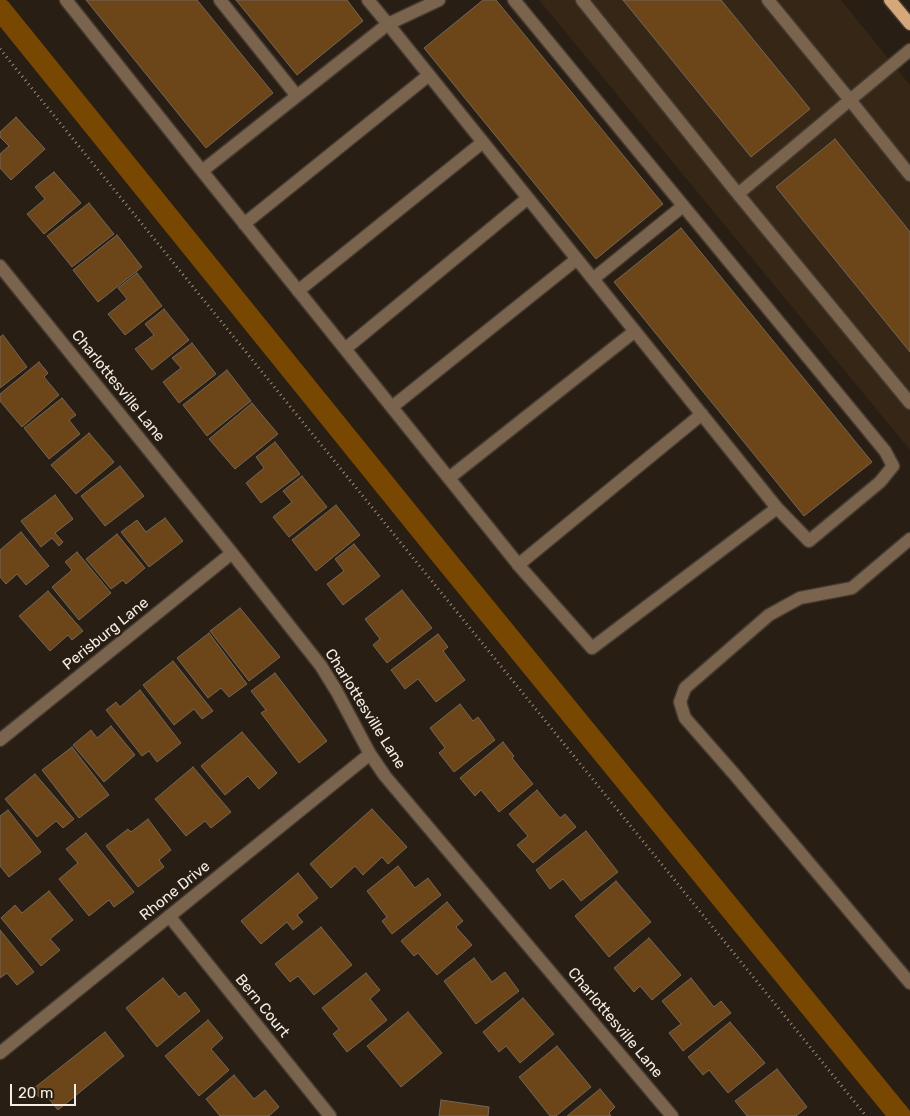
<!DOCTYPE html>
<html>
<head>
<meta charset="utf-8">
<style>
  body { margin:0 }
  #map { position:relative; width:910px; height:1116px; overflow:hidden; background:#281e13; font-family:Rubik,sans-serif }
  canvas { display:block }
  .scale { position:absolute; left:10px; top:1084px; width:66px; height:22px; box-sizing:border-box; border:2px solid #f5eee7; border-top:0; padding-left:6px; font-size:15px; line-height:18px; white-space:nowrap; color:#f5eee7; -webkit-text-stroke:4px #281e13; paint-order:stroke }
</style>
</head>
<body>
<div id="map">
<canvas width="910" height="1116"></canvas>
<div class="scale">20 m</div>
</div>
<script>
const ctx = document.querySelector('canvas').getContext('2d');
ctx.lineJoin = 'round';
function fill(path, color) { ctx.fillStyle = color; ctx.fill(path, 'evenodd'); }
const shape = rows => new Path2D(rows.map(r => 'M' + r).join(''));
function stroke(path, color, width, dash) { ctx.strokeStyle = color; ctx.lineWidth = width; ctx.lineCap = dash ? 'butt' : 'round'; ctx.setLineDash(dash || []); ctx.stroke(path); }
function drawText(font, color, halo, rows, align = 'center') {
  ctx.font = font + ' Rubik,sans-serif'; ctx.lineWidth = 5; ctx.setLineDash([]); ctx.textBaseline = 'middle'; ctx.strokeStyle = halo; ctx.fillStyle = color; for (const [text, x, y, turn = 0] of rows) {
    ctx.save(); ctx.translate(x, y); ctx.rotate((+turn || 0) * Math.PI / 180); ctx.textAlign = isNaN(turn) ? turn : align; if (halo) ctx.strokeText(text, 0, 0); ctx.fillText(text, 0, 0); ctx.restore();
  }
}
fill(shape([
  [539,0,841,0,910,85,910,450]
]), '#352616');
stroke(shape([
  [0,9,444,558,900,1116]
]), '#784803', 22);
const building = shape([
  [86,0,197,0,273,93,206,148,86,0],
  [236,0,347,0,363,21,297,75,236,0],
  [483,0,496,0,663,204,596,259,424,48,483,0],
  [623,0,721,0,810,109,751,157,623,0],
  [16,117,45,149,11,180,0,168,0,154,9,146,0,137,0,132,16,117],
  [835,139,910,232,910,352,776,187,835,139],
  [54,172,81,203,44,234,27,214,45,199,35,187,54,172],
  [89,203,114,234,72,267,47,236,89,203],
  [681,228,872,462,804,516,614,282,681,228],
  [117,235,142,267,98,302,73,270,117,235],
  [137,273,162,306,125,335,108,314,127,299,118,288,137,273],
  [164,309,189,340,152,370,135,349,154,335,145,324,164,309],
  [3,335,27,367,0,388,0,337,3,335],
  [192,343,216,374,179,403,163,382,181,368,172,358,192,343],
  [39,362,48,373,44,377,59,395,22,427,0,401,0,394,39,362],
  [227,370,251,401,207,436,183,405,227,370],
  [62,398,76,415,69,420,80,434,49,459,24,428,62,398],
  [252,403,278,434,235,469,209,439,252,403],
  [89,433,114,462,76,494,51,465,89,433],
  [275,442,300,474,261,503,246,483,264,468,256,457,275,442],
  [120,466,144,496,105,526,81,496,120,466],
  [302,476,327,507,289,537,273,517,292,502,283,491,302,476],
  [55,495,73,519,55,533,63,542,59,546,52,538,41,547,21,521,55,495],
  [336,505,360,535,316,571,292,540,336,505],
  [165,518,183,541,149,567,121,532,137,520,146,532,165,518],
  [21,532,49,566,26,585,17,574,6,584,0,577,0,550,21,532],
  [117,534,145,568,126,584,123,580,111,589,86,559,117,534],
  [354,544,380,576,343,605,327,584,344,571,335,559,354,544],
  [77,552,111,593,79,620,52,587,72,570,65,562,77,552],
  [402,590,432,628,387,663,373,645,380,639,365,619,402,590],
  [48,591,83,631,72,640,68,635,50,651,19,616,48,591],
  [240,608,280,657,249,681,210,631,240,608],
  [209,633,247,684,229,697,221,688,208,698,177,658,209,633],
  [438,634,448,647,443,651,465,680,436,702,418,679,405,689,391,670,438,634],
  [173,661,213,711,202,719,194,709,174,725,143,685,173,661],
  [275,673,327,741,299,763,261,713,266,710,251,691,275,673],
  [140,690,181,743,157,762,149,751,142,756,106,710,116,702,120,707,140,690],
  [460,704,473,721,478,717,495,740,454,772,439,753,445,748,430,728,460,704],
  [111,726,135,755,104,782,73,745,91,730,97,738,111,726],
  [242,732,277,773,259,789,248,776,225,795,201,766,242,732],
  [503,742,514,756,512,758,533,784,499,812,481,790,475,796,460,778,503,742],
  [72,747,109,795,79,818,42,770,72,747],
  [193,767,231,812,211,828,205,821,186,836,155,799,193,767],
  [35,774,74,819,63,828,56,821,37,837,5,799,35,774],
  [537,790,560,818,565,814,576,827,533,863,517,845,528,836,509,814,537,790],
  [372,809,407,847,388,864,382,857,363,875,355,866,331,888,310,864,372,809],
  [8,810,41,852,9,877,0,866,0,816,8,810],
  [148,819,171,850,159,860,164,867,138,887,106,846,128,829,131,832,148,819],
  [586,831,618,872,581,901,563,879,550,889,536,870,586,831],
  [86,833,134,892,114,907,109,900,89,916,59,879,78,863,66,849,86,833],
  [398,866,415,888,428,878,441,895,392,934,382,921,387,917,367,891,398,866],
  [298,873,318,898,297,915,303,922,293,930,287,922,261,944,241,921,298,873],
  [616,881,651,922,609,957,575,916,616,881],
  [49,891,73,920,50,939,60,950,41,966,1,918,15,905,22,913,49,891],
  [447,902,463,921,456,927,472,945,437,975,418,953,414,956,401,941,447,902],
  [321,927,352,965,314,995,298,976,290,982,275,964,321,927],
  [0,930,34,972,17,985,7,973,0,978,0,930],
  [649,938,681,975,652,1000,640,986,634,992,614,968,649,938],
  [474,958,492,982,505,972,519,991,476,1024,444,981,474,958],
  [366,973,380,990,370,999,387,1020,347,1052,333,1034,339,1029,322,1008,366,973],
  [163,978,179,997,185,992,200,1011,157,1047,126,1008,163,978],
  [691,978,714,1007,721,1001,731,1013,683,1051,669,1033,681,1024,662,1001,691,978],
  [523,998,554,1034,520,1063,506,1046,499,1052,483,1032,523,998],
  [408,1012,442,1053,401,1087,367,1046,408,1012],
  [208,1020,223,1038,211,1049,229,1070,199,1096,165,1056,208,1020],
  [730,1022,765,1063,728,1093,709,1070,703,1075,688,1057,730,1022],
  [105,1032,124,1056,58,1110,45,1094,40,1098,33,1089,105,1032],
  [557,1046,591,1087,556,1116,550,1116,519,1077,557,1046],
  [777,1069,807,1107,796,1116,747,1116,735,1101,777,1069],
  [234,1075,254,1099,265,1090,279,1107,269,1116,220,1116,206,1099,234,1075],
  [600,1089,615,1107,609,1113,611,1116,567,1116,600,1089],
  [441,1100,489,1107,488,1116,439,1116,441,1100]
]);
fill(building, '#6c4619');
stroke(building, '#73675a', 1);
const minor = shape([
  [66,0,202,171,388,24,777,508,809,541,880,482,893,466,885,451,514,0],
  [220,0,297,96],
  [368,0,388,24,439,0],
  [582,0,738,194,910,403],
  [768,0,850,100,910,50],
  [202,171,521,568,592,648,777,508],
  [738,194,850,100,910,175],
  [244,224,429,75],
  [0,266,232,553,321,666,337,692,370,754,385,776,672,1116],
  [593,279,683,206],
  [298,291,483,142],
  [345,349,528,198],
  [392,407,577,259],
  [449,478,635,331],
  [910,539,852,588,800,598,769,615,685,688,680,702,685,718,735,775,910,983],
  [518,565,702,414],
  [0,740,232,553],
  [169,916,330,1116],
  [0,1053,370,754]
]);
const major = shape([
  [890,0,910,24]
]);
stroke(minor, '#453b31', 15);
stroke(major, '#453b31', 15);
stroke(shape([
  [0,49,866,1116]
]), '#999087', 3, [1, 4]);
stroke(minor, '#7a644e', 12);
stroke(major, '#d6a879', 12);
drawText('15px', '#f5eee7', '#281e13', [
  ["Charlottesville Lane",118,386,51],
  ["Perisburg Lane",106,634,-39],
  ["Charlottesville Lane",365,709,58],
  ["Rhone Drive",175,891,-39],
  ["Bern Court",262,1006,51],
  ["Charlottesville Lane",615,1023,50]
]);
</script>
</body>
</html>
